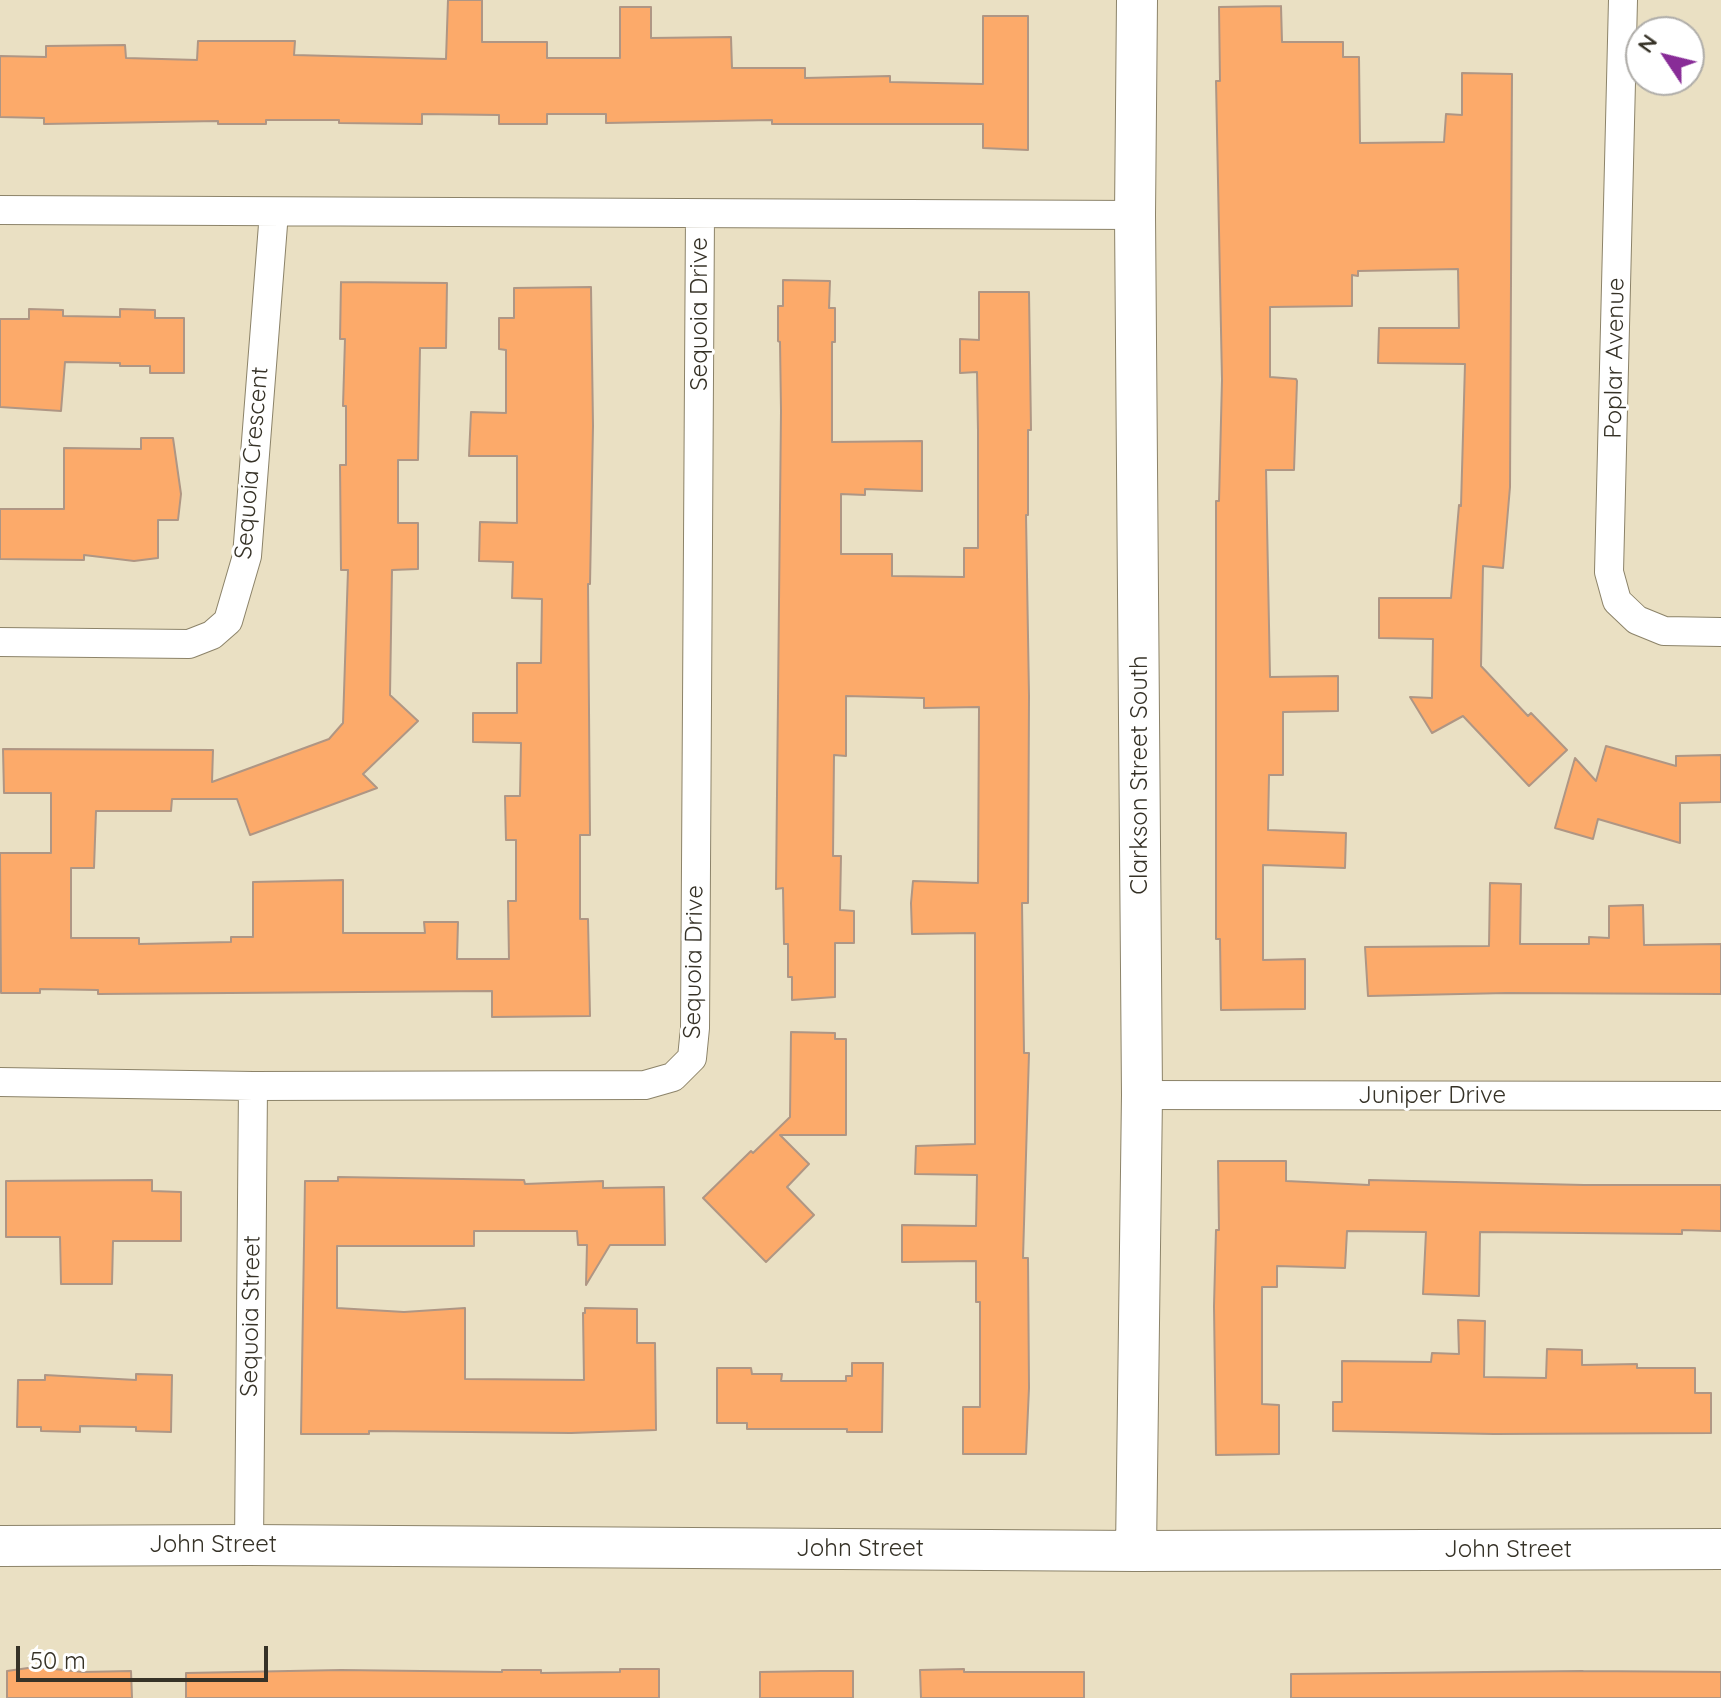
<!DOCTYPE html>
<html>
<head>
<meta charset="utf-8">
<style>
  body { margin:0 }
  #map { position:relative; width:1721px; height:1698px; overflow:hidden; background:#eae0c3; font-family:Quicksand,sans-serif }
  canvas { display:block }
  .north { position:absolute; left:1625px; top:16px; width:80px; height:80px; box-sizing:border-box; background:#fff; border:2px solid #afada9; border-radius:50%; rotate:305deg; font-size:22px; font-weight:700; line-height:32px; text-align:center; color:#363227 }
  .north::after { content:''; display:block; margin:auto; width:28px; height:36px; background:#882c97; clip-path:polygon(50% 0,100% 100%,50% 72%,0 100%) }
  .scale { position:absolute; left:16px; top:1646px; width:252px; height:36px; box-sizing:border-box; border:4px solid #363227; border-top:0; padding-left:10px; font-size:24px; line-height:28px; white-space:nowrap; color:#363227; -webkit-text-stroke:6px #fff; paint-order:stroke }
</style>
</head>
<body>
<div id="map">
<canvas width="1721" height="1698"></canvas>
<div class="north">N</div>
<div class="scale">50 m</div>
</div>
<script>
const ctx = document.querySelector('canvas').getContext('2d');
ctx.lineJoin = 'round';
function fill(path, color) { ctx.fillStyle = color; ctx.fill(path, 'evenodd'); }
const shape = rows => new Path2D(rows.map(r => 'M' + r).join(''));
function stroke(path, color, width, dash) { ctx.strokeStyle = color; ctx.lineWidth = width; ctx.lineCap = dash ? 'butt' : 'round'; ctx.setLineDash(dash || []); ctx.stroke(path); }
function drawText(font, color, halo, rows, align = 'center') {
  ctx.font = font + ' Quicksand,sans-serif'; ctx.lineWidth = 6; ctx.setLineDash([]); ctx.textBaseline = 'middle'; ctx.strokeStyle = halo; ctx.fillStyle = color; for (const [text, x, y, turn = 0] of rows) {
    ctx.save(); ctx.translate(x, y); ctx.rotate((+turn || 0) * Math.PI / 180); ctx.textAlign = isNaN(turn) ? turn : align; if (halo) ctx.strokeText(text, 0, 0); ctx.fillText(text, 0, 0); ctx.restore();
  }
}
const building = shape([
  [448,0,482,0,482,42,547,42,547,58,620,58,620,7,651,7,651,38,731,37,732,68,805,68,805,78,890,76,890,82,983,84,983,16,1028,16,1028,150,983,148,983,124,772,124,772,120,606,123,606,114,547,114,547,124,499,124,499,115,422,114,422,124,339,123,339,120,266,120,266,124,218,124,218,121,44,124,44,118,0,117,0,56,46,57,46,46,125,45,126,58,197,60,198,41,295,41,294,55,446,59,448,0],
  [1281,6,1282,42,1343,42,1343,57,1359,57,1360,143,1444,142,1446,114,1462,115,1462,73,1512,74,1510,487,1503,568,1483,566,1481,666,1528,716,1531,713,1567,750,1529,786,1463,716,1432,733,1410,697,1432,698,1433,639,1379,638,1379,598,1451,598,1459,505,1461,506,1465,364,1378,363,1379,328,1459,328,1458,269,1358,271,1358,276,1352,275,1352,306,1270,307,1270,377,1296,379,1297,381,1294,470,1266,470,1270,677,1338,676,1338,711,1283,712,1283,775,1269,775,1268,830,1346,833,1345,868,1263,865,1263,960,1305,959,1305,1009,1221,1010,1220,939,1216,939,1216,501,1219,501,1222,380,1216,81,1220,81,1219,7,1281,6],
  [783,280,830,281,829,308,835,308,835,342,832,342,832,442,922,441,922,491,865,489,865,495,841,494,841,554,892,554,892,576,964,577,964,548,978,548,978,431,977,372,960,373,960,339,979,340,979,292,1029,292,1031,430,1028,430,1028,515,1026,515,1029,696,1028,903,1022,903,1024,1053,1029,1053,1023,1258,1028,1258,1029,1388,1026,1454,963,1454,963,1407,980,1407,980,1302,976,1302,976,1261,902,1262,902,1225,976,1226,977,1175,915,1174,916,1146,975,1144,975,933,912,934,911,903,913,881,978,883,979,707,924,708,924,698,846,696,846,756,834,755,833,856,841,856,840,910,854,911,854,943,835,943,835,997,792,1000,792,977,788,977,788,944,784,944,783,888,776,889,781,411,780,342,778,341,778,306,783,306,783,280],
  [341,282,447,283,446,348,420,348,418,460,398,460,398,523,418,523,418,569,392,570,390,695,418,721,363,774,377,788,250,835,237,799,172,799,171,811,96,811,94,868,71,868,71,938,139,938,139,944,231,942,231,937,253,937,253,882,343,880,343,933,425,933,424,922,458,922,457,959,509,959,508,901,516,901,516,840,506,840,505,796,520,796,521,743,473,742,473,713,517,713,517,663,541,663,542,599,512,598,513,562,479,561,480,522,517,523,517,456,469,456,471,412,506,413,506,350,499,349,499,318,514,318,514,288,591,287,593,426,590,584,588,584,590,835,580,835,580,919,588,919,590,1016,492,1017,492,991,98,994,98,990,40,989,40,993,1,993,0,853,51,853,51,793,4,793,3,749,213,750,212,782,329,739,343,723,348,570,341,570,340,465,346,465,346,406,343,406,345,339,340,339,341,282],
  [29,309,63,310,63,316,120,317,120,309,155,310,155,318,184,318,184,373,150,373,150,366,120,366,120,363,65,362,61,411,0,407,0,319,29,319,29,309],
  [141,438,173,438,181,494,178,520,158,520,158,558,134,561,84,555,84,560,0,559,0,509,64,509,64,448,141,449,141,438],
  [1606,746,1676,766,1676,756,1721,755,1721,802,1680,803,1680,843,1598,819,1593,839,1555,828,1575,758,1596,781,1606,746],
  [1490,883,1521,884,1520,944,1589,944,1589,937,1609,938,1609,906,1643,905,1644,945,1721,944,1721,994,1507,993,1368,996,1365,947,1489,946,1490,883],
  [791,1032,835,1033,835,1039,846,1039,846,1135,780,1135,809,1164,787,1187,814,1215,766,1262,703,1198,751,1151,753,1153,790,1117,791,1032],
  [1218,1161,1286,1161,1286,1181,1369,1185,1369,1180,1584,1185,1721,1185,1721,1231,1682,1230,1682,1234,1480,1232,1479,1296,1423,1294,1426,1232,1347,1231,1345,1268,1277,1266,1277,1287,1262,1287,1262,1404,1279,1405,1279,1454,1216,1455,1214,1306,1216,1230,1219,1230,1218,1161],
  [338,1177,524,1180,525,1184,603,1181,603,1188,664,1187,665,1245,610,1245,586,1285,587,1245,578,1245,577,1231,474,1231,474,1246,337,1246,337,1308,404,1312,465,1308,465,1379,584,1380,583,1313,585,1313,585,1308,637,1309,637,1343,655,1343,656,1430,571,1433,369,1431,369,1434,301,1434,305,1181,338,1181,338,1177],
  [152,1180,152,1191,181,1192,181,1241,113,1241,112,1284,61,1284,60,1237,6,1237,6,1181,152,1180],
  [1458,1320,1485,1321,1484,1377,1546,1378,1547,1349,1582,1350,1582,1365,1637,1364,1637,1368,1695,1368,1695,1393,1711,1393,1711,1433,1494,1434,1333,1431,1333,1402,1342,1402,1342,1361,1431,1362,1432,1353,1459,1354,1458,1320],
  [852,1363,883,1363,882,1432,847,1432,847,1429,747,1429,747,1423,717,1423,717,1368,751,1368,752,1374,782,1374,781,1381,846,1381,846,1376,852,1376,852,1363],
  [136,1374,172,1375,171,1432,136,1431,136,1427,80,1426,80,1432,41,1431,41,1427,17,1427,18,1380,45,1380,45,1375,136,1380,136,1374],
  [35,1667,83,1672,131,1671,132,1698,7,1698,7,1671,35,1667],
  [620,1669,659,1669,659,1698,186,1698,186,1673,341,1670,502,1672,502,1670,541,1670,541,1673,620,1672,620,1669],
  [964,1669,964,1672,1084,1672,1084,1698,921,1698,920,1670,964,1669],
  [821,1671,853,1671,853,1698,760,1698,760,1672,821,1671],
  [1583,1671,1721,1672,1721,1698,1291,1698,1291,1674,1583,1671]
]);
fill(building, '#fcaa6a');
stroke(building, '#af9684', 2);
const street = shape([
  [1623,0,1609,572,1617,601,1637,620,1664,631,1721,632],
  [0,210,1135,215],
  [0,642,189,644,212,635,228,621,247,556,274,212],
  [0,1082,253,1086,645,1085,673,1077,692,1058,695,1028,700,214],
  [1142,1095,1721,1096],
  [249,1545,253,1086]
]);
const secondary = shape([
  [0,1546,249,1545,1136,1551,1721,1549],
  [1136,1551,1142,1095,1135,215,1137,0]
]);
stroke(street, '#8c8369', 30);
stroke(secondary, '#8c8369', 42);
stroke(street, '#fff', 28);
stroke(secondary, '#fff', 40);
drawText('24px', '#363227', '#fff', [
  ["Sequoia Drive",700,314,-90],
  ["Poplar Avenue",1615,358,-89],
  ["Sequoia Crescent",252,463,-85],
  ["Clarkson Street South",1140,775,-90],
  ["Sequoia Drive",694,962,-89],
  ["Juniper Drive",1432,1096],
  ["Sequoia Street",251,1316,-89],
  ["John Street",213,1545],
  ["John Street",860,1549],
  ["John Street",1508,1550]
]);
</script>
</body>
</html>
